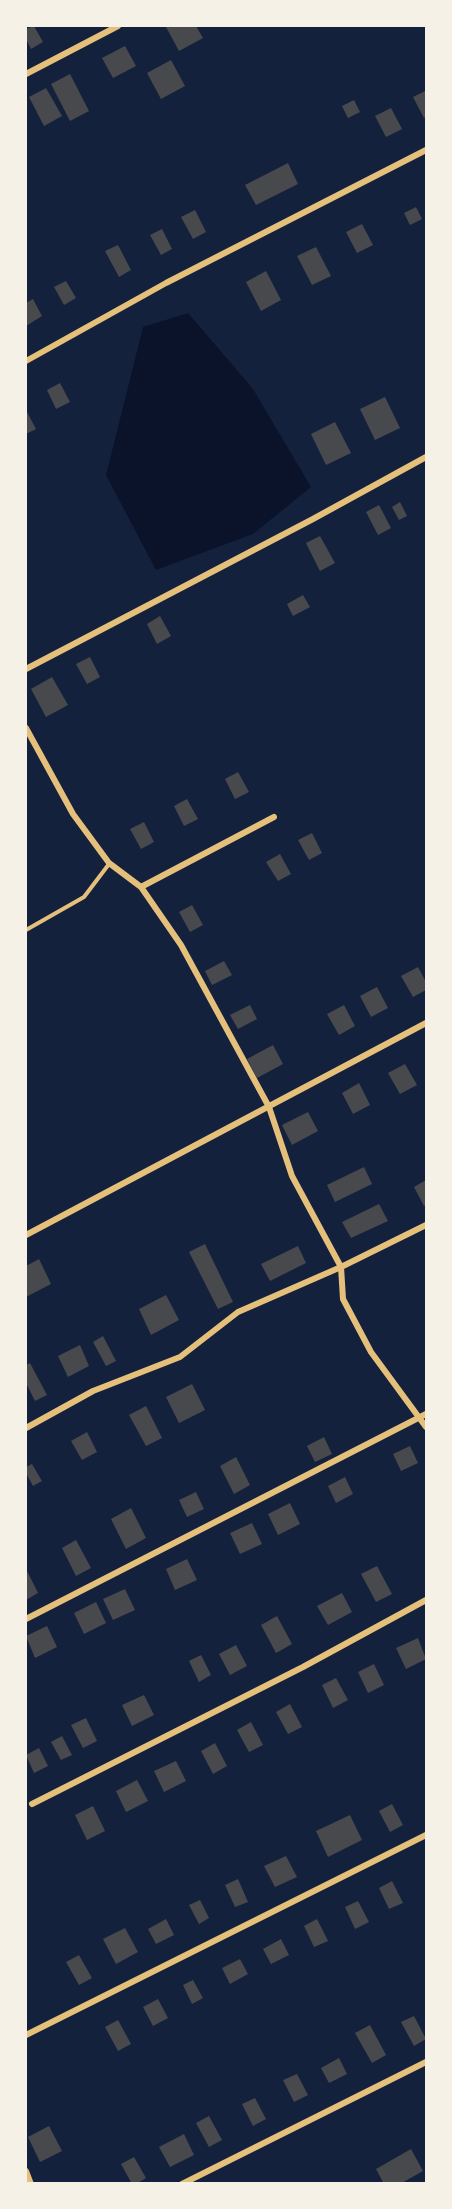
<!DOCTYPE html>
<html>
<head>
<meta charset="utf-8">
<style>
  body { margin:0 }
  #map { position:relative; width:452px; height:2209px; overflow:hidden; background:#14213d; font-family:"Noto Sans",sans-serif }
  canvas { display:block }
  .frame { position:absolute; inset:0; border:27px solid #f6f1e7; pointer-events:none }
</style>
</head>
<body>
<div id="map">
<canvas width="452" height="2209"></canvas>
<div class="frame"></div>
</div>
<script>
const ctx = document.querySelector('canvas').getContext('2d');
ctx.lineJoin = 'round';
function fill(path, color) { ctx.fillStyle = color; ctx.fill(path, 'evenodd'); }
const shape = rows => new Path2D(rows.map(r => 'M' + r).join(''));
function stroke(path, color, width, dash) { ctx.strokeStyle = color; ctx.lineWidth = width; ctx.lineCap = dash ? 'butt' : 'round'; ctx.setLineDash(dash || []); ctx.stroke(path); }
fill(shape([
  [188,313,253,389,311,487,253,534,156,570,106,475,143,327]
]), '#0b132b');
fill(shape([
  [34,26,43,42,31,49,26,39,26,29],
  [170,26,196,26,203,38,179,51,166,27],
  [125,46,136,66,113,78,102,58],
  [171,60,185,86,161,99,147,73],
  [70,74,89,111,70,121,51,84],
  [46,88,62,116,44,126,29,97],
  [425,91,426,116,424,118,413,97],
  [354,100,360,112,348,118,342,106],
  [391,108,402,129,386,137,375,116],
  [288,163,298,184,256,205,245,185],
  [416,207,422,219,410,225,404,213],
  [195,210,206,232,193,239,181,217],
  [362,224,373,245,357,253,346,232],
  [162,229,172,249,161,255,150,235],
  [118,245,131,270,119,277,105,251],
  [316,247,331,276,312,285,297,256],
  [266,271,281,300,261,311,246,282],
  [66,281,76,298,64,305,54,287],
  [33,299,42,316,26,326,26,303],
  [60,383,70,402,56,409,47,390],
  [385,397,400,428,375,440,360,409],
  [26,410,36,429,26,434],
  [335,422,351,453,326,465,311,434],
  [400,502,407,516,399,520,392,507],
  [379,505,391,528,378,535,366,512],
  [320,536,335,563,320,571,306,543],
  [303,595,310,607,293,616,287,604],
  [160,616,171,636,157,644,147,624],
  [90,657,100,677,87,684,76,664],
  [52,677,68,705,46,717,31,689],
  [238,772,249,792,235,799,225,779],
  [187,799,198,819,184,826,174,806],
  [144,822,154,842,141,849,130,829],
  [312,833,322,853,309,860,298,840],
  [280,854,291,874,278,881,266,862],
  [192,905,203,925,190,932,179,912],
  [224,961,232,975,212,985,205,971],
  [418,967,426,982,426,990,413,997,401,976],
  [377,987,388,1008,371,1017,360,996],
  [250,1005,257,1019,238,1029,230,1015],
  [344,1005,355,1026,339,1035,327,1014],
  [273,1045,283,1064,257,1078,247,1059],
  [405,1064,417,1085,400,1094,388,1073],
  [359,1083,370,1105,353,1114,342,1093],
  [308,1112,318,1131,292,1145,282,1125],
  [364,1167,372,1184,335,1202,327,1185],
  [426,1180,426,1205,424,1206,414,1187],
  [379,1204,388,1221,351,1238,342,1222],
  [205,1244,233,1302,218,1309,189,1252],
  [298,1246,306,1263,270,1281,261,1264],
  [39,1259,51,1284,26,1297,26,1266],
  [166,1295,179,1320,151,1335,139,1309],
  [103,1336,116,1361,106,1366,93,1342],
  [80,1345,89,1366,68,1377,58,1356],
  [30,1363,47,1395,35,1401,26,1383,26,1365],
  [192,1384,205,1410,179,1423,166,1397],
  [146,1406,162,1438,146,1446,129,1415],
  [87,1432,97,1452,82,1460,71,1441],
  [324,1437,332,1454,315,1462,307,1446],
  [410,1446,418,1463,401,1471,393,1454],
  [236,1457,250,1485,234,1494,220,1466],
  [32,1464,42,1481,33,1486,26,1473,26,1467],
  [345,1477,353,1494,336,1503,328,1486],
  [196,1492,204,1509,187,1517,179,1500],
  [290,1503,300,1524,278,1535,268,1514],
  [131,1508,146,1538,126,1549,111,1519],
  [252,1523,262,1544,240,1554,230,1533],
  [76,1540,91,1568,76,1576,62,1548],
  [187,1559,197,1580,175,1590,166,1569],
  [377,1566,392,1594,376,1602,361,1574],
  [26,1569,38,1593,26,1600],
  [125,1589,135,1610,113,1620,103,1599],
  [342,1593,352,1612,328,1625,317,1606],
  [96,1602,106,1623,84,1634,74,1613],
  [277,1616,292,1644,276,1653,261,1625],
  [47,1626,57,1647,35,1658,26,1636],
  [418,1638,426,1659,406,1669,396,1648],
  [236,1645,247,1666,230,1675,219,1654],
  [201,1655,211,1675,199,1682,189,1661],
  [374,1664,384,1685,368,1693,358,1672],
  [336,1678,348,1700,333,1708,322,1685],
  [144,1695,154,1715,132,1726,122,1705],
  [290,1704,302,1727,288,1734,276,1712],
  [86,1718,97,1741,83,1748,71,1725],
  [251,1722,263,1745,249,1752,237,1730],
  [62,1736,72,1755,61,1760,51,1742],
  [215,1743,227,1766,213,1774,201,1751],
  [39,1748,48,1766,34,1773,26,1755],
  [176,1761,186,1781,164,1792,154,1771],
  [137,1780,148,1801,126,1812,116,1791],
  [392,1804,403,1825,390,1832,379,1811],
  [93,1806,105,1831,87,1840,75,1815],
  [350,1815,362,1840,328,1857,316,1831],
  [286,1856,297,1877,275,1887,264,1866],
  [238,1879,248,1902,235,1907,225,1885],
  [392,1881,403,1903,389,1909,379,1888],
  [200,1900,209,1918,199,1924,189,1905],
  [358,1901,369,1922,355,1929,345,1907],
  [166,1919,174,1935,156,1944,148,1929],
  [317,1919,328,1941,314,1947,304,1926],
  [125,1928,138,1952,116,1964,103,1939],
  [281,1939,289,1955,271,1964,263,1949],
  [79,1955,92,1978,79,1985,66,1962],
  [240,1959,248,1974,230,1984,222,1968],
  [193,1980,203,1998,192,2004,183,1985],
  [158,1999,168,2018,153,2026,143,2007],
  [414,2016,426,2039,414,2046,401,2022],
  [118,2020,131,2044,118,2051,105,2027],
  [370,2025,386,2055,372,2063,355,2033],
  [339,2058,347,2074,329,2083,321,2068],
  [297,2074,308,2095,294,2102,283,2080],
  [255,2098,266,2119,253,2126,242,2104],
  [209,2116,222,2140,209,2147,196,2123],
  [49,2126,62,2151,40,2162,28,2137],
  [184,2134,194,2155,170,2167,159,2147],
  [411,2149,423,2171,400,2184,384,2184,376,2169],
  [134,2157,146,2178,136,2184,132,2184,121,2164]
]), '#48494c');
stroke(shape([
  [26,930,84,897,109,864]
]), '#e5c07b', 4);
stroke(shape([
  [26,74,118,26],
  [26,361,166,283,426,150],
  [26,669,313,519,426,457],
  [26,728,73,814,109,863,141,887,181,945,269,1107,292,1176,341,1267,343,1299,371,1352,426,1427],
  [141,887,274,817],
  [26,1235,426,1023],
  [26,1428,93,1391,180,1357,238,1312,341,1267,426,1225],
  [26,1619,426,1414],
  [32,1804,303,1667,426,1600],
  [26,2035,426,1835],
  [26,2171,31,2184],
  [182,2184,426,2062]
]), '#e5c07b', 6);
</script>
</body>
</html>
